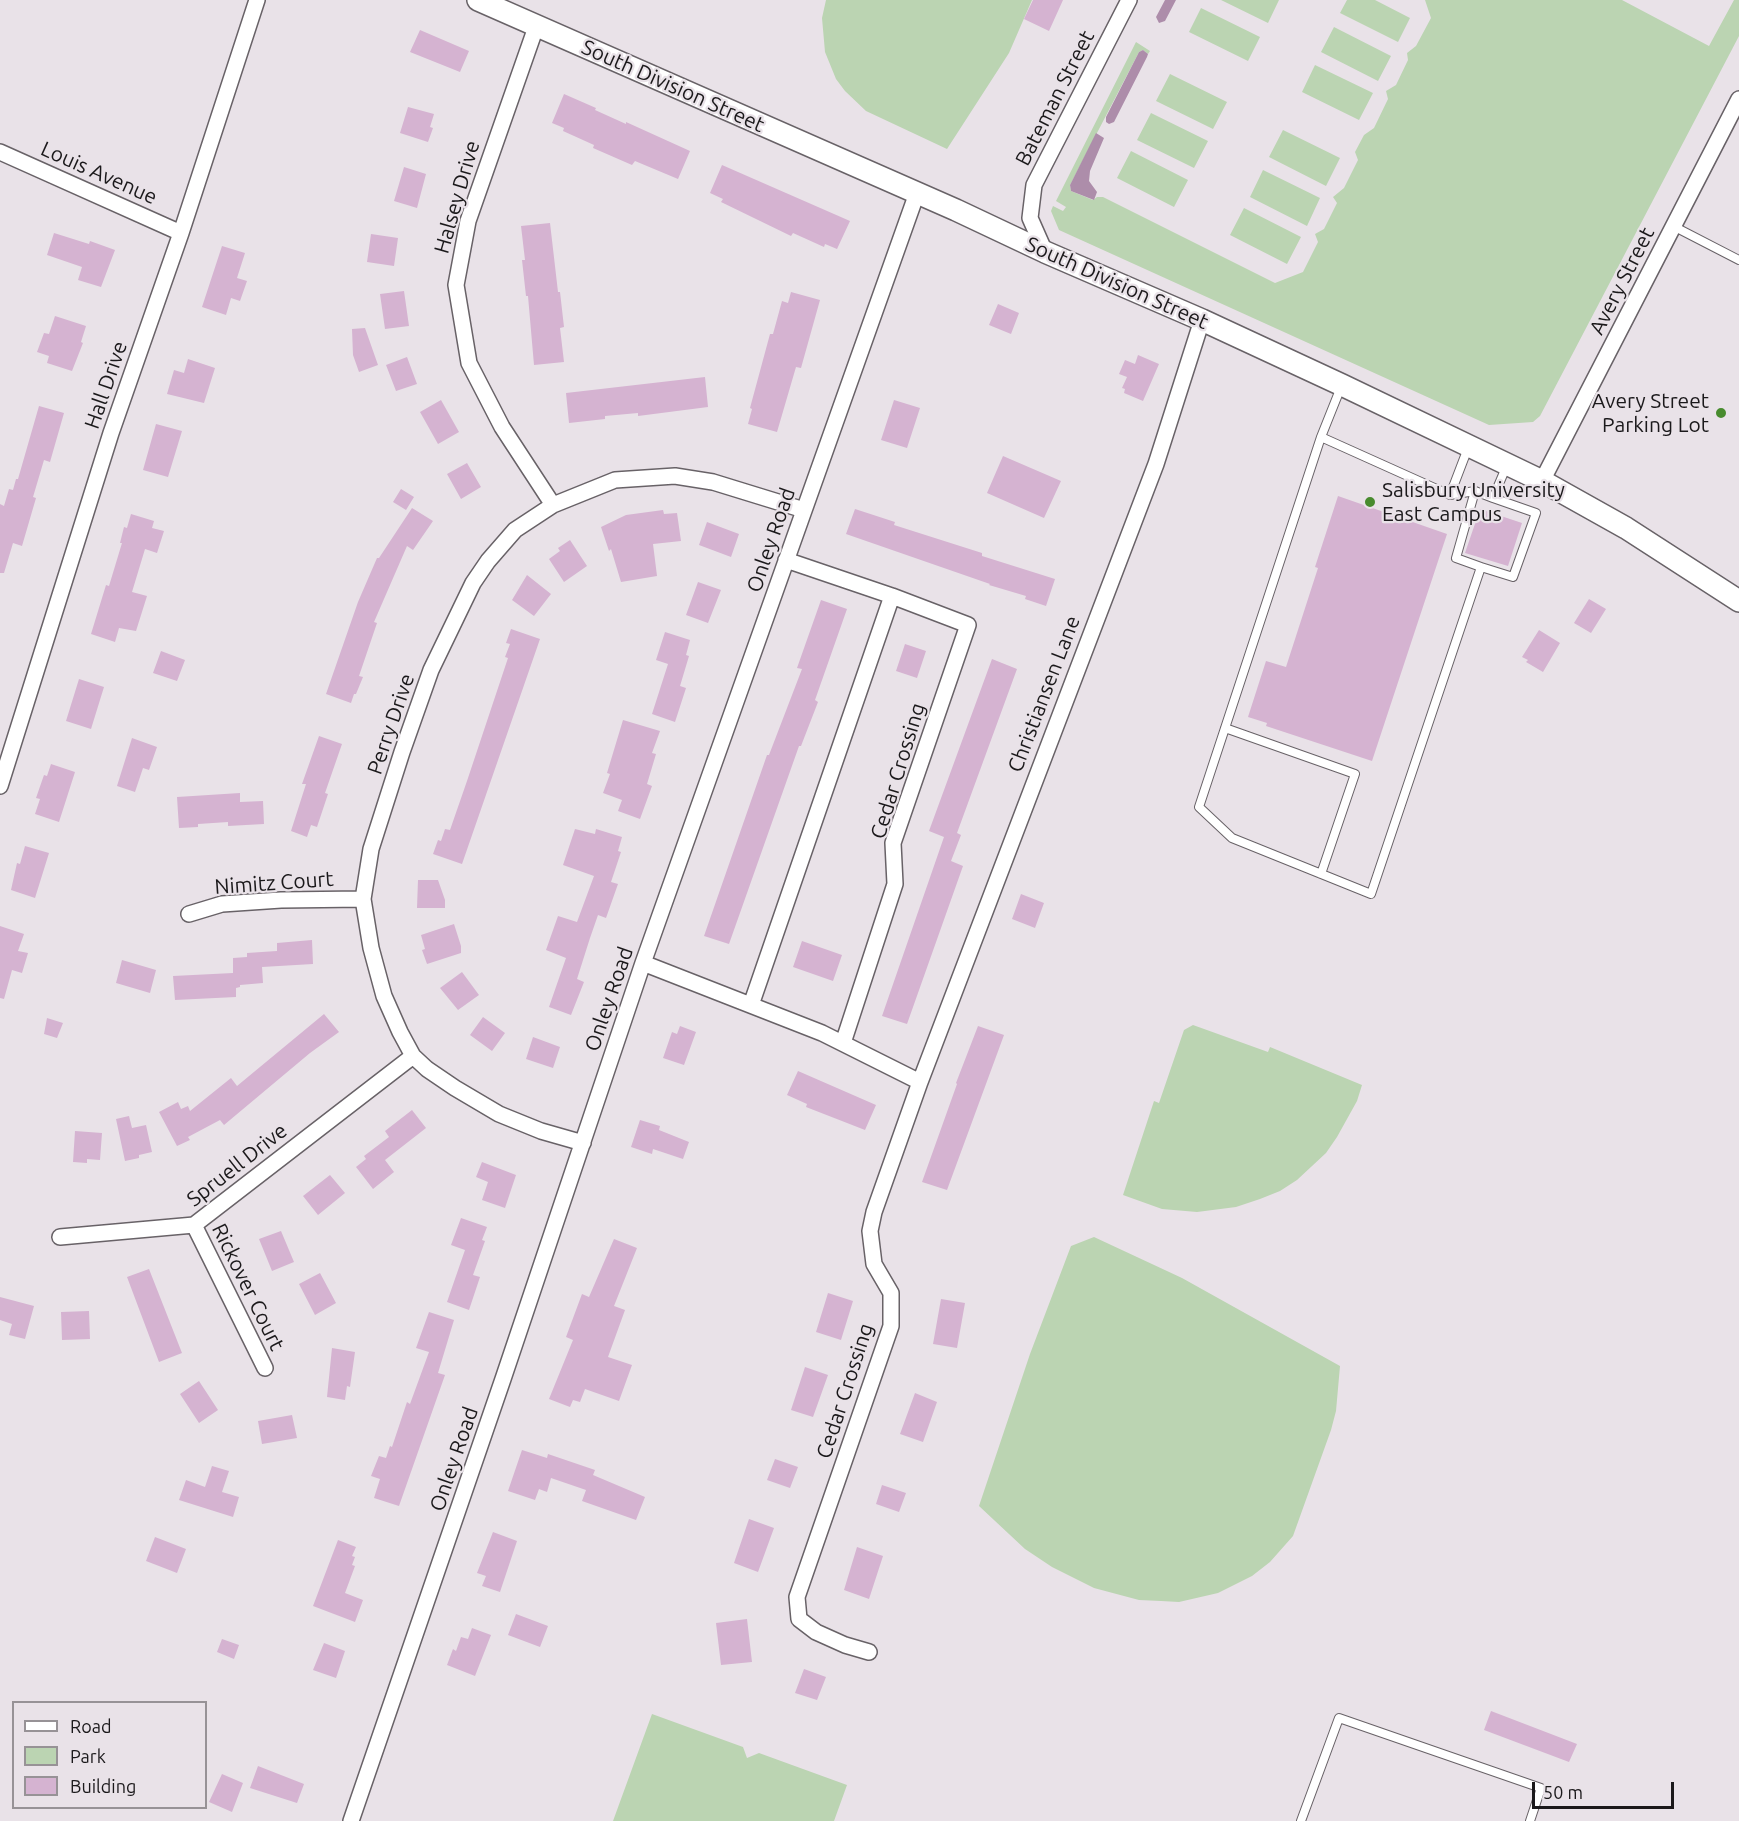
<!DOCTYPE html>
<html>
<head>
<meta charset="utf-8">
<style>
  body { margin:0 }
  #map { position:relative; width:1739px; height:1821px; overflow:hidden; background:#e9e2e8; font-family:Ubuntu,sans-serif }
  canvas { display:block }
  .legend { position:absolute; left:12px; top:1701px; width:195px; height:108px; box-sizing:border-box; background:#e9e2e8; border:2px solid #979296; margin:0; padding:8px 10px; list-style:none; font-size:18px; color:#1b191b }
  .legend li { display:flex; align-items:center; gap:12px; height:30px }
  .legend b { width:30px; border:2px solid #979296 }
  .scale { position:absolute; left:1532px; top:1782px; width:142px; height:27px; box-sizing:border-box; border:3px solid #1b191b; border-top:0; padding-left:8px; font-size:18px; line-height:21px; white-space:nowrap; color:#1b191b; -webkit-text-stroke:4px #e9e2e8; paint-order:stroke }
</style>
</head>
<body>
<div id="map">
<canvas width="1739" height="1821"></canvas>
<ul class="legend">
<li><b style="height:8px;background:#fff"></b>Road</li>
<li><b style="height:16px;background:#bbd4b2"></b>Park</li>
<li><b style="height:16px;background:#d5b3d1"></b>Building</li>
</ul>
<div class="scale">50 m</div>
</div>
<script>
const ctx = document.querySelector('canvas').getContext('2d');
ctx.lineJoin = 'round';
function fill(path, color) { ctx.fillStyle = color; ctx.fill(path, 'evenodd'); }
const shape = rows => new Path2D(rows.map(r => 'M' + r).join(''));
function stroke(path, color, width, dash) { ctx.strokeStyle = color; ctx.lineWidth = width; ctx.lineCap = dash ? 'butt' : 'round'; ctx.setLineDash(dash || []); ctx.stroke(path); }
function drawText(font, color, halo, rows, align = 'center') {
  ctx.font = font + ' Ubuntu,sans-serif'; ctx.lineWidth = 4.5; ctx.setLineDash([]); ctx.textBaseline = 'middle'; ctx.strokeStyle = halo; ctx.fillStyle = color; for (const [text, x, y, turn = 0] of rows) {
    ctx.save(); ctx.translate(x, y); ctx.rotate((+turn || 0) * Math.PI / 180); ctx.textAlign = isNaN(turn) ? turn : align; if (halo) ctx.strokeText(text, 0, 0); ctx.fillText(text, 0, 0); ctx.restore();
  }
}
fill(shape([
  [826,0,1032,0,1009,53,947,149,866,111,845,91,836,79,825,52,822,18],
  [1221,0,1279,0,1268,23],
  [1347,0,1375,0,1410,18,1398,42,1340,13],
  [1425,0,1622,0,1709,46,1734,0,1739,0,1739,36,1540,416,1533,422,1489,425,1059,230,1051,211,1053,206,1063,211,1066,207,1056,201,1136,42,1150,51,1148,54,1143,50,1139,52,1070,185,1071,191,1093,200,1097,197,1103,197,1275,283,1303,272,1318,242,1315,234,1324,229,1337,203,1333,197,1344,188,1358,160,1355,152,1364,135,1374,128,1388,99,1386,91,1396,85,1408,60,1407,53,1416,46,1431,18],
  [1201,8,1260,37,1248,61,1189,32],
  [1334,27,1391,56,1378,81,1321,52],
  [1315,65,1373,93,1359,120,1302,92],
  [1170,74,1227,102,1213,129,1156,101],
  [1151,113,1208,141,1194,168,1137,140],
  [1283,130,1340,158,1326,186,1269,157],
  [1131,151,1188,180,1174,207,1117,178],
  [1263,170,1320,198,1307,226,1250,197],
  [1244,208,1301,237,1287,264,1230,235],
  [1193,1025,1268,1052,1270,1047,1362,1085,1357,1101,1337,1137,1326,1153,1297,1180,1280,1191,1260,1199,1236,1207,1197,1212,1162,1209,1123,1195,1154,1101,1159,1103,1184,1030],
  [1094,1237,1182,1278,1340,1366,1336,1411,1331,1430,1293,1536,1270,1562,1252,1576,1218,1593,1179,1602,1161,1601,1139,1600,1094,1588,1052,1567,1025,1549,979,1506,1030,1354,1071,1246],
  [652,1714,743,1747,747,1758,759,1753,847,1785,834,1821,613,1821]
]), '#bbd4b2');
fill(shape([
  [1165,0,1176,0,1165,21,1159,23,1156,17],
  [1143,50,1148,54,1147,57,1114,122,1109,124,1106,122,1106,117,1139,52],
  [1096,133,1104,138,1090,171,1089,181,1097,192,1094,200,1071,191,1070,185]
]), '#ad8daa');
fill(shape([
  [1033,0,1063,0,1049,31,1024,19],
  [420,30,469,51,460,72,410,52],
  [564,94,596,108,595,110,626,124,626,122,690,151,678,179,635,161,632,165,593,148,594,145,563,131,564,128,552,123],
  [408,107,434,114,430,127,433,128,428,142,400,133],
  [722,165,850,221,837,249,825,244,824,247,793,233,791,236,721,202,723,199,710,193],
  [404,167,426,174,417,208,394,201],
  [550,223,558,292,560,292,564,327,560,328,564,362,534,365,528,296,526,296,522,260,525,260,521,226],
  [54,233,89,244,90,241,115,250,101,287,78,280,82,267,47,255],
  [371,234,398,238,394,266,367,262],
  [222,246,245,253,237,278,247,281,240,301,231,298,226,315,202,307],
  [404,291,409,326,385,329,380,294],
  [791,292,820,300,801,368,796,367,777,432,748,424,752,409,750,408,770,334,773,334,782,301,788,303],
  [998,304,1019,313,1011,334,989,325],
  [55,316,86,326,81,342,83,343,72,371,47,363,49,356,37,352,44,333,49,334],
  [365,328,378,365,359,372,353,355,352,329],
  [1138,355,1159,364,1143,401,1124,393,1125,389,1122,388,1127,377,1119,374,1125,360,1135,364],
  [407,357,417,384,396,391,386,365],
  [188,359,215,368,204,403,167,394,174,370,184,373],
  [705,377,708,407,638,416,638,413,605,416,605,419,569,423,566,393],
  [441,400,459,432,438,444,420,412],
  [894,400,920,408,907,448,881,440],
  [39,406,64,413,50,462,44,460,33,497,36,498,22,546,13,543,4,573,0,573,0,504,4,506,9,489,13,490,16,479,18,479],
  [156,424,182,431,168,477,143,470],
  [1003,456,1061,481,1044,518,987,493],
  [467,463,481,487,461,499,447,474],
  [401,489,414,497,406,510,393,502],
  [1338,496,1447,534,1372,761,1266,726,1267,723,1248,717,1266,661,1286,667,1318,568,1315,567],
  [412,508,433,521,413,550,407,546,374,622,377,623,359,676,363,677,356,694,354,694,351,703,326,694,358,602,377,558,379,558],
  [855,509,895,522,894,525,982,553,982,556,1055,579,1046,606,1025,599,1026,596,989,585,990,584,846,534],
  [1480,509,1522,523,1508,566,1465,553],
  [663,510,664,514,677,513,681,541,653,544,657,576,621,582,611,549,609,551,601,527,626,515],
  [131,514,154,521,152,528,164,531,157,553,145,549,132,592,147,596,136,631,119,628,115,642,91,634,106,585,109,586,122,543,120,543,124,527,127,528],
  [707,522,739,534,731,557,699,545],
  [570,540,587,566,564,582,549,559,560,551,558,548],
  [527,575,551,594,534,616,512,600],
  [698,582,721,590,708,623,686,615],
  [1589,599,1606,609,1591,633,1574,623],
  [821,600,847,609,815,700,818,702,801,746,799,746,729,944,704,936,767,755,769,755,802,669,797,668],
  [511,629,540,639,462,864,433,854,438,840,441,841,445,829,450,830,467,781,508,658,505,657,510,644,506,643],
  [1539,630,1560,643,1543,672,1526,662,1528,660,1522,657],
  [665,632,690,640,686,655,689,656,680,686,686,688,675,722,652,714,668,664,656,660],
  [905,644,926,651,917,678,896,671],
  [161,651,185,660,177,681,153,673],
  [992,659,1017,669,957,833,961,835,951,861,963,866,907,1024,882,1016,944,837,929,831],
  [79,679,104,687,91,729,66,721],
  [623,720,660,731,652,753,656,754,647,784,652,786,640,819,618,811,622,800,603,793,610,774,607,773],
  [319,736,342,744,325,793,328,794,317,827,311,825,307,837,291,831,306,784,302,784],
  [132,738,157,747,149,770,143,768,135,792,117,786],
  [51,764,75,772,59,822,35,814,40,799,36,798,44,775,47,776],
  [240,793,240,802,263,801,264,824,228,826,228,822,198,824,198,827,179,828,177,797],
  [575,829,595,834,596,829,622,837,618,851,621,852,611,882,618,884,606,918,598,915,590,938,577,979,584,982,571,1015,549,1007,566,958,546,950,558,916,577,922,594,876,563,865],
  [25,846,49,853,35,898,11,890,17,863,20,864],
  [418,880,438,880,445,900,445,908,417,908],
  [1021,894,1044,903,1035,928,1012,919],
  [454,924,461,946,461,953,427,964,422,950,425,949,421,935],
  [0,926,24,934,18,951,28,953,22,973,12,970,4,999,0,998],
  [312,940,313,964,262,967,263,983,240,985,240,987,236,988,236,997,175,1000,173,976,233,973,233,958,247,957,247,953,277,951,277,943],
  [802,941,842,955,833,981,793,967],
  [122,960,156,970,150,993,116,983],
  [462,972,479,995,458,1010,440,988],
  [324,1014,339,1032,310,1053,224,1125,220,1120,188,1137,190,1140,177,1146,159,1112,178,1102,181,1109,188,1106,190,1111,231,1078,237,1086],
  [483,1017,505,1033,492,1051,470,1035],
  [47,1018,63,1023,57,1038,44,1034],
  [680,1026,696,1032,684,1065,663,1058,672,1032,677,1034],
  [978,1026,1004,1035,947,1190,922,1182,957,1084,956,1083],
  [533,1037,560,1047,553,1068,526,1059],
  [798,1071,876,1105,865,1130,806,1107,807,1104,787,1095],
  [412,1110,426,1128,385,1160,394,1172,373,1189,356,1167,366,1159,364,1156,389,1137,385,1131],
  [129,1116,132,1128,146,1125,152,1152,139,1155,139,1158,125,1161,116,1119],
  [640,1120,660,1126,659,1130,689,1142,683,1159,653,1149,652,1154,631,1147],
  [75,1131,102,1133,100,1160,87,1159,87,1163,73,1162],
  [482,1162,516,1175,505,1208,482,1200,488,1182,476,1177],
  [330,1175,345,1193,318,1215,303,1196],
  [461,1218,487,1227,482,1240,485,1241,473,1275,480,1277,469,1310,447,1302,465,1250,451,1245],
  [281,1231,294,1262,272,1271,259,1239],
  [614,1239,637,1248,614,1306,625,1310,608,1357,632,1365,619,1401,585,1389,580,1402,573,1400,570,1407,549,1399,573,1340,566,1337,582,1294,589,1297],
  [149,1269,182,1353,159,1362,127,1277],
  [320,1273,336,1303,315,1315,299,1284],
  [828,1293,853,1301,841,1340,816,1332],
  [0,1297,34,1306,25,1339,9,1335,12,1324,0,1320],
  [941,1299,965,1303,957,1348,933,1344],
  [89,1311,90,1339,62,1340,61,1312],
  [429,1312,454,1320,438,1373,445,1375,399,1506,374,1498,380,1479,371,1476,379,1456,386,1458,390,1446,392,1447,407,1402,410,1404,429,1352,416,1348],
  [332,1348,355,1352,350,1387,347,1386,345,1400,327,1397],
  [805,1367,828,1375,813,1417,791,1410],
  [199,1381,218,1410,199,1423,180,1394],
  [915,1393,937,1402,923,1442,900,1434],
  [292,1415,297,1438,262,1444,258,1421],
  [522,1450,547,1458,548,1454,595,1470,593,1475,645,1497,636,1520,582,1501,586,1490,551,1478,547,1492,539,1489,535,1500,508,1491],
  [775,1459,798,1467,790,1488,767,1480],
  [212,1466,229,1471,222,1492,239,1497,233,1517,179,1500,186,1480,205,1487],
  [882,1485,906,1493,899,1512,876,1504],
  [749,1519,774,1528,758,1572,734,1563],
  [493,1532,517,1541,500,1592,482,1586,486,1576,477,1573],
  [155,1537,186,1549,177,1573,146,1561],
  [338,1540,356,1547,352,1556,355,1557,352,1565,355,1566,345,1593,363,1600,355,1622,313,1606],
  [857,1547,883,1556,869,1599,844,1590],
  [516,1614,548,1626,540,1647,508,1635],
  [747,1619,752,1662,721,1665,716,1623],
  [472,1628,491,1635,475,1676,447,1665,453,1649,456,1651,461,1637,468,1639],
  [222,1639,239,1645,234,1659,217,1652],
  [324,1643,345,1651,336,1678,313,1670],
  [804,1669,826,1677,817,1700,795,1693],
  [1491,1711,1577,1744,1569,1762,1484,1730],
  [258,1766,304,1784,297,1803,250,1788],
  [222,1774,243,1783,232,1812,209,1802]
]), '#d5b3d1');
const lane = shape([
  [1673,226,1739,260],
  [1341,387,1321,437,1199,807,1232,838,1371,894,1481,567,1456,558,1475,491],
  [1321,437,1450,495,1468,448],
  [1450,495,1475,491,1493,498,1507,465],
  [1481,567,1513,577,1536,513,1493,498],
  [1225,728,1355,774,1321,874],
  [1301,1821,1339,1718,1541,1788,1530,1821]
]);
const street = shape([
  [536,27,468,221,456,285,469,363,502,427,553,505],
  [0,152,181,233],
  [1045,252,1030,218,1034,185,1129,0],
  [1542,481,1739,99],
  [786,560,892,596],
  [0,786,111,433,181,233,257,0],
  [189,914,222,904,281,900,363,899],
  [643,963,822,1033,920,1082,874,1212,870,1231,874,1264,891,1293,891,1326,797,1597,799,1619,816,1632,845,1645,869,1652],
  [751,1005,892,596,968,625,893,843,895,884,843,1043],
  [920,1082,1156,464,1202,320],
  [583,1143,541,1131,499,1114,455,1088,427,1069,413,1056,400,1032,384,996,371,948,363,899,371,849,402,752,431,670,473,583,488,561,515,530,553,505,615,480,675,476,713,482,804,510],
  [194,1225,265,1368],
  [60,1237,194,1225,413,1056],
  [351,1821,503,1379,643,963,917,193]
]);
const secondary = shape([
  [478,0,956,210,1045,252,1202,320,1342,385,1542,481,1626,528,1739,601]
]);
stroke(lane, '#686267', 10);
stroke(street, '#686267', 18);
stroke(secondary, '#686267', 24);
stroke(lane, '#fff', 8);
stroke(street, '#fff', 15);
stroke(secondary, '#fff', 21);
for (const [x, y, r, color] of [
  [1721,413,6,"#488b2e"],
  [1370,502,6,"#488b2e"]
]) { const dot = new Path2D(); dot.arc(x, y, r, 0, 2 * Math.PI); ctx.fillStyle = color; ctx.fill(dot); stroke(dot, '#e9e2e8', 2); }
drawText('21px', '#1b191b', '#e9e2e8', [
  ["South Division Street",673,86,24],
  ["Bateman Street",1055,98,-63],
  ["Louis Avenue",99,173,24],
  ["Halsey Drive",457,197,-74],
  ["Avery Street",1622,281,-63],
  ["South Division Street",1117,283,24],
  ["Hall Drive",106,385,-71],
  ["Onley Road",771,540,-71],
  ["Christiansen Lane",1044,694,-69],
  ["Perry Drive",391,724,-71],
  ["Cedar Crossing",898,771,-73],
  ["Nimitz Court",274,883,-4],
  ["Onley Road",609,999,-71],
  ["Spruell Drive",237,1165,-38],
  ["Rickover Court",248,1287,64],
  ["Cedar Crossing",845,1391,-72],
  ["Onley Road",454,1459,-71]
]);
drawText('21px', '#1b191b', '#e9e2e8', [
  ["Avery Street",1709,401],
  ["Parking Lot",1709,425],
  ["Salisbury University",1382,490,"left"],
  ["East Campus",1382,514,"left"]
], 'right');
</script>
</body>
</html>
